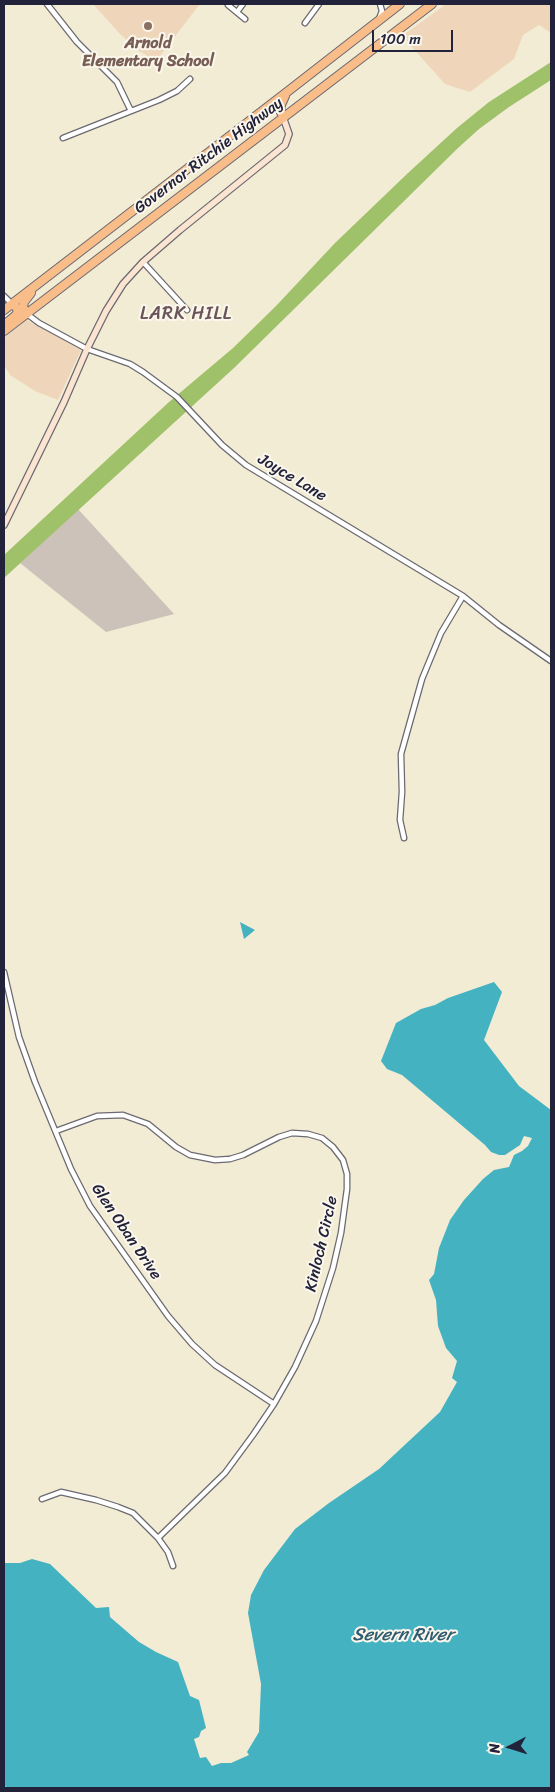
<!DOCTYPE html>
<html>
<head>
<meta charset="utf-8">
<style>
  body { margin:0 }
  #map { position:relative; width:555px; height:1792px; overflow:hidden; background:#f2ecd4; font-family:Sriracha,sans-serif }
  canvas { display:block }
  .frame { position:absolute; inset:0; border:5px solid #22223b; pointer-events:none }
  .north { position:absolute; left:485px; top:1722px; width:50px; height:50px; -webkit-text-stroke:4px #fbf7ec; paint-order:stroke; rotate:265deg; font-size:14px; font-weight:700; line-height:20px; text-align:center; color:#22223b }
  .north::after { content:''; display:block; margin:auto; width:18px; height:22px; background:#22223b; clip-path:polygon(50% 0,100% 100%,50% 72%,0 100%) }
  .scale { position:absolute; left:372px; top:30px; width:81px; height:22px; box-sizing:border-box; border:2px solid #22223b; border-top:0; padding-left:6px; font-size:15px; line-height:18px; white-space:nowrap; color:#22223b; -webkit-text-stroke:4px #fbf7ec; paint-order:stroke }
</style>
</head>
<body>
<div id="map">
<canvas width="555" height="1792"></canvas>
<div class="frame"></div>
<div class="north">N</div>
<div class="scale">100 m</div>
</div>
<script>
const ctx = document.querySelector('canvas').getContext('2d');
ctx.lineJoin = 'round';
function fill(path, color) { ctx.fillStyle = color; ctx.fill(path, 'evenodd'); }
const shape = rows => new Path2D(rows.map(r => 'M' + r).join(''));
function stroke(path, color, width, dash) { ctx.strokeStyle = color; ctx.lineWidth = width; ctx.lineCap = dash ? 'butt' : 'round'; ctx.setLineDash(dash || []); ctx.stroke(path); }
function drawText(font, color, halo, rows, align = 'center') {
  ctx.font = font + ' Sriracha,sans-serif'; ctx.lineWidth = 4; ctx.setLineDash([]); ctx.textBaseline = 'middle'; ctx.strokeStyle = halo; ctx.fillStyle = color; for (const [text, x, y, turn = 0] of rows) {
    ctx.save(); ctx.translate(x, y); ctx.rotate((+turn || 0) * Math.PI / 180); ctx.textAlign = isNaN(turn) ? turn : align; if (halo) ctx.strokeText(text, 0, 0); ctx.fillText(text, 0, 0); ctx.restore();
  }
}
fill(shape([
  [93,4,200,4,156,61,138,50,120,34],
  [446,4,551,4,551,33,539,25,523,35,514,59,470,92,445,84,402,36],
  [27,320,81,350,58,400,35,391,10,375,4,365,4,338]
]), '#efd6bb');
fill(shape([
  [78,509,174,614,106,632,20,563]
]), '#cdc2b9');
fill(shape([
  [551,62,551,80,509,107,479,129,458,148,234,368,4,578,4,555,169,402,233,348,276,306,335,243,408,173,457,128,489,102]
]), '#9fc16a');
fill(shape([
  [240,922,255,930,244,939],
  [494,982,502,992,484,1040,519,1086,551,1110,551,1788,7,1788,4,1785,4,1563,20,1563,32,1559,50,1564,96,1608,109,1607,110,1617,139,1642,156,1652,178,1662,190,1696,199,1700,206,1728,201,1731,199,1737,194,1739,200,1758,206,1757,212,1766,221,1763,231,1763,249,1755,247,1752,259,1732,261,1684,248,1613,251,1595,264,1570,295,1529,329,1503,379,1469,440,1412,457,1382,452,1378,457,1361,446,1348,438,1326,436,1300,429,1280,434,1274,439,1248,450,1220,464,1200,483,1179,494,1170,509,1167,514,1155,522,1151,528,1146,532,1138,524,1136,520,1145,505,1155,499,1155,491,1152,485,1145,402,1075,387,1069,381,1061,396,1023,421,1009,435,1005,448,998]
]), '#45b2c2');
const street = shape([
  [47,4,77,42,117,82,131,111],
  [228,5,245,19],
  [237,12,243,4],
  [379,19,382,11,380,4],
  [305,23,319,4],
  [63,138,159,100,177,91,190,79],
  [143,262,187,310],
  [4,296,12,304],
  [27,314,39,323,87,349,130,364,143,372,177,397,222,445,246,465,463,596,499,625,551,661],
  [404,838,400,820,402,792,401,754,422,679,441,633,463,596],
  [4,972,19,1037,35,1082,71,1169,90,1206,168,1316,192,1344,215,1365,274,1404],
  [56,1131,97,1116,123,1115,148,1124,176,1147,190,1155,215,1160,230,1159,243,1155,279,1137,292,1133,308,1134,322,1138,333,1147,343,1160,347,1174,347,1189,341,1233,333,1268,316,1321,295,1367,274,1404,253,1435,225,1473,158,1538],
  [42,1499,61,1492,96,1500,118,1507,133,1513,158,1538,168,1552,173,1566]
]);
const secondary = shape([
  [4,525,64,402,87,349,106,311,123,284,143,262,180,230,285,145,289,134,283,117]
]);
const highway = shape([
  [283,117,280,110,281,105,285,96],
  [4,310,287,92,400,4],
  [27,314,23,307,24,302,31,293],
  [4,325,16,315,18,311,16,307,12,304],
  [4,331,432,4]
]);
stroke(street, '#6b6971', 7);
stroke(secondary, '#6b6971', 8);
stroke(highway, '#6b6971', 10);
stroke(street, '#fff', 4.5);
stroke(secondary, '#fce5d0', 5.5);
stroke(highway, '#f8bd89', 8);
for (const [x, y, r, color] of [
  [148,26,5,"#8d6e63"]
]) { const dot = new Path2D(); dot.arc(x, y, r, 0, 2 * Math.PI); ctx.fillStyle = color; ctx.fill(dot); stroke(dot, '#fbf7ec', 2); }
drawText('bold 16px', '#785e54', '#fbf7ec', [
  ["Arnold",148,44],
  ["Elementary School",148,62]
]);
drawText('16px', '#22223b', '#fbf7ec', [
  ["Governor Ritchie Highway",209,156,-37],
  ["Joyce Lane",292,478,31],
  ["Glen Oban Drive",126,1232,56],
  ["Kinloch Circle",322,1244,-77]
]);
ctx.letterSpacing = '1px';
drawText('18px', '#695559', '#fbf7ec', [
  ["LARK HILL",186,314]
]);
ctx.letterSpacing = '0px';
drawText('italic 18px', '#305c71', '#fbf7ec', [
  ["Severn River",403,1635]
]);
</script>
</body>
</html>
